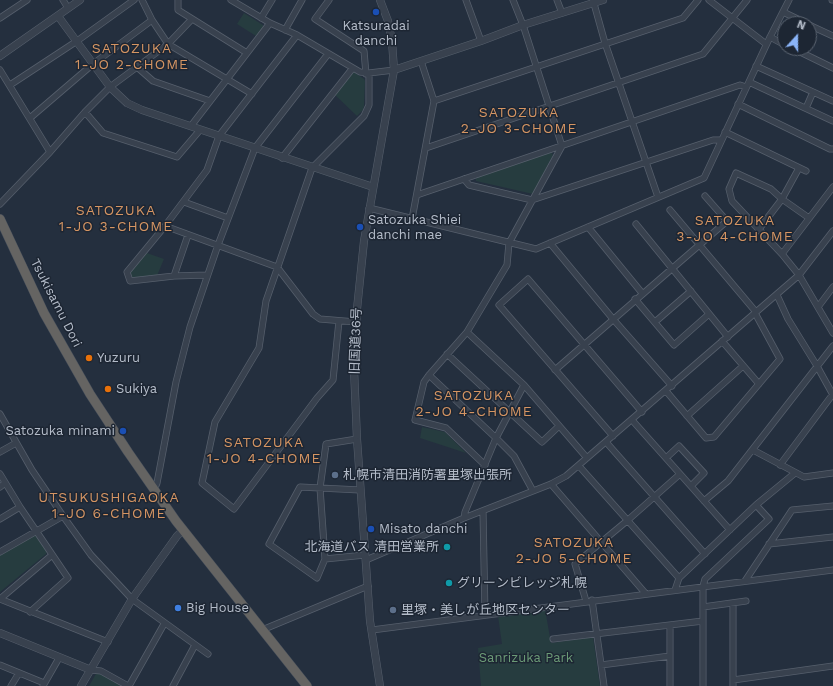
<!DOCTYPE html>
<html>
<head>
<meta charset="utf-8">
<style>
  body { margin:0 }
  #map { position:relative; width:833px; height:686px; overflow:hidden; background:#242f3e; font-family:"Work Sans",sans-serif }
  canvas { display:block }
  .north { position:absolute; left:777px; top:16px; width:40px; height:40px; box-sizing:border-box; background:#1d2633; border:1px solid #59626f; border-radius:50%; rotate:21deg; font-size:11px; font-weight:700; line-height:16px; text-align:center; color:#b4bcc9 }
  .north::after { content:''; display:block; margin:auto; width:14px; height:18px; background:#8ab4f8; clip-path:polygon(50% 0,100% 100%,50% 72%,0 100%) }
</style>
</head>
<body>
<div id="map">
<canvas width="833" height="686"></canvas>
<div class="north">N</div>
</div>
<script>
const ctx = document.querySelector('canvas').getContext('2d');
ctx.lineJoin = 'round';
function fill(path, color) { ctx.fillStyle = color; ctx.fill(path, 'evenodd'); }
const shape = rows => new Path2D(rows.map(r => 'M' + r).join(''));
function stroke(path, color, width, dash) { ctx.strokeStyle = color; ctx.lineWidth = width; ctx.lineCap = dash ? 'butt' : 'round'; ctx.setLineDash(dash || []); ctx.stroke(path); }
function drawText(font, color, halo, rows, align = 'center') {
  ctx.font = font + ' "Work Sans","Noto Sans JP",sans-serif'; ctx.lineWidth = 3; ctx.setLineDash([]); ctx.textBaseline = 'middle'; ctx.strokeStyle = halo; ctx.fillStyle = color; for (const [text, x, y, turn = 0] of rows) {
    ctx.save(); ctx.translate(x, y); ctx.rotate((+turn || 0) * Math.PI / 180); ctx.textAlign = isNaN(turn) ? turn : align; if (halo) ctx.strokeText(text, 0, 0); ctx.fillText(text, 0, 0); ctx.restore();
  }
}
fill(shape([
  [244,13,263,25,263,28,256,36,237,24],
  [352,72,354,72,364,79,365,81,364,106,363,110,357,116,335,95],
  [551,152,553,155,533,194,476,181,476,177],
  [144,252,164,259,156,278,130,281,127,272],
  [422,427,445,432,466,453,420,438],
  [35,535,47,551,46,554,0,592,0,553],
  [545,609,551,643,593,637,600,686,481,686,478,648,502,644,498,616],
  [97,672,100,673,122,686,89,686]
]), '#263c3f');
const minor = shape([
  [63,0,68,8],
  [142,0,152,20,168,44,252,94],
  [178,0,178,10,247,53],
  [231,0,270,23,297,35,360,72,369,73,394,70],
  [329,0,315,19,364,51,366,74],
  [466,0,481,41],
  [557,0,562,13],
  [593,0,605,43,658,197],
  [709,0,766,44],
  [832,0,833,0],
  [783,12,808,24],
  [0,18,27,0],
  [261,18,272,0],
  [809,25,833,36],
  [285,30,302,0],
  [770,37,785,45],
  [792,48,833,68],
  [756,66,833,101],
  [137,67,153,81,210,101],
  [0,70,50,152],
  [749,82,833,121],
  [10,85,77,41,134,0],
  [434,101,683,18,698,0],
  [738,104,830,149,833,149],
  [806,108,813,92],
  [85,112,103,133,177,157,200,130],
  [30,118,93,64,152,20],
  [191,126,270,23],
  [725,132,806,171],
  [426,148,703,54,747,0],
  [282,158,352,69],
  [464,179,469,185,532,200,713,140,721,140],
  [417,195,740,85,746,87],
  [184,202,228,218],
  [0,204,50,152,85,112,110,87,168,44,192,19],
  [369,208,536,249,704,178,770,37,789,0],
  [670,210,756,312],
  [809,218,782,199,771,189,736,173,729,189,732,201,782,254,799,275,833,333],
  [412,219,434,101,421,61],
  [636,224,728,337],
  [165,226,277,267,313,314,320,319,356,322],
  [588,227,642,293],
  [759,229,782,199,799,168],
  [550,243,613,319,672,386],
  [782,254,833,187],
  [207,275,174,276,130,281,127,272,165,226,207,170,219,136,297,35],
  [174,276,188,235],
  [777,295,788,319,817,366,833,395],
  [635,299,674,345,709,314],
  [818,307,833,287],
  [339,321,333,380,317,398,234,509,202,483,215,422,259,348,266,301,312,168,364,116,369,105,369,73],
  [655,322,691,291],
  [467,332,524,385],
  [722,341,759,384],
  [447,354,542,442,559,426],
  [555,370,727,221,705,196],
  [429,375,496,438,514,456,533,491],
  [666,391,706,438,714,437,780,359,755,313],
  [0,414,32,470,63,516,91,555,132,599,208,654],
  [687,416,743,366],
  [632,420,730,530],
  [613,436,499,305,528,279,642,412],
  [357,439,326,444,320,488,325,559,317,578,269,544,300,487,360,490],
  [606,442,705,554],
  [753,450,804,477,833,473],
  [0,452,16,443],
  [666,458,679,446,704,473,691,486],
  [485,465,446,428,415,420,424,382,429,375,467,332,507,265,509,243,562,146,523,25,513,0],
  [780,465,833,394],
  [579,466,679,578],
  [0,474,20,507,68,578,30,612],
  [551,484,646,594],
  [0,487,5,483],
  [154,490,157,483,176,382,190,327,218,245,255,148,328,54],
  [704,501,728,481,833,346],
  [483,511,485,615],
  [464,518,465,512,496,438,524,385,587,458],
  [0,519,20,507],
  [769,544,833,537],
  [0,552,63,516],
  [325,559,365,555],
  [366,560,464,518,551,484,566,476,799,275,833,231],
  [745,581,792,510,833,506],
  [675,590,679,578,756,505,795,473],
  [0,599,108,642],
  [0,599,52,555],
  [592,600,604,686],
  [586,601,575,564,628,520,680,474],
  [733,603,733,686],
  [703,607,746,601],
  [262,630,368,586],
  [372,630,833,570],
  [553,639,703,621],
  [0,665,44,683],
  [601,665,670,656],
  [91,670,101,671,128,686],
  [733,680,833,666],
  [11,686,19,673],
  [43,686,59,658],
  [129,686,164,624],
  [173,686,195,645],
  [670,686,670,625],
  [703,686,703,586,705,579,769,519,756,505]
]);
const tertiary = shape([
  [380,0,388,21,392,41,394,70,364,241,357,309,354,369,357,439,370,621,380,686],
  [58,16,110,87,127,103,142,110,373,187],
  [0,56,80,0],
  [394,70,481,41,523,25,603,0],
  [0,633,91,670],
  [81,686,132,599,177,536,183,530]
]);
const trunk = shape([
  [0,219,44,313,90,394,128,452,176,521,307,686]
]);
stroke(minor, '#565f6c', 7);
stroke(tertiary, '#565f6c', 8);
stroke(trunk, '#434c59', 10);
stroke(minor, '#38414e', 5.5);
stroke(tertiary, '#38414e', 7);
stroke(trunk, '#656462', 9);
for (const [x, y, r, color] of [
  [376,12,4,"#1a4fb4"],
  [360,227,4,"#1a4fb4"],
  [89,358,4,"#e8710a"],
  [108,389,4,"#e8710a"],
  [123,431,4,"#1a4fb4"],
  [335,475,4,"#5c6f8a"],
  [371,529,4,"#1a4fb4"],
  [447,547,4,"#0f9aa8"],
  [449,583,4,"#0f9aa8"],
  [178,608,4,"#3f7fe0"],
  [393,610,4,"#5c6f8a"]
]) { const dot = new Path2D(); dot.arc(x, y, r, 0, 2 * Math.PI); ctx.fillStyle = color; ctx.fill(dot); stroke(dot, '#1d2633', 1.5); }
drawText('13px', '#b4bcc9', '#1d2633', [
  ["Katsuradai",376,26,"center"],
  ["danchi",376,41,"center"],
  ["Satozuka Shiei",368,220],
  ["danchi mae",368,235],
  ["Yuzuru",97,358],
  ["Sukiya",116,389],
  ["Satozuka minami",115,431,"right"],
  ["札幌市清田消防署里塚出張所",343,475],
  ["Misato danchi",379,529],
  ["北海道バス 清田営業所",439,547,"right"],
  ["グリーンビレッジ札幌",457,583],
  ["Big House",186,608],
  ["里塚・美しが丘地区センター",401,610]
], 'left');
drawText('13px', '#b4bcc9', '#1d2633', [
  ["Tsukisamu Dori",56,303,63],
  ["旧国道36号",356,341,-88]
]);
drawText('13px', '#6b9a76', '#1d2633', [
  ["Sanrizuka Park",526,658]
]);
ctx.letterSpacing = '1px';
drawText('14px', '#d59563', '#1d2633', [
  ["SATOZUKA",132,49],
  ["1-JO 2-CHOME",132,65],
  ["SATOZUKA",519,113],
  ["2-JO 3-CHOME",519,129],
  ["SATOZUKA",116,211],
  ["1-JO 3-CHOME",116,227],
  ["SATOZUKA",735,221],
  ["3-JO 4-CHOME",735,237],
  ["SATOZUKA",474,396],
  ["2-JO 4-CHOME",474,412],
  ["SATOZUKA",264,443],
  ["1-JO 4-CHOME",264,459],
  ["UTSUKUSHIGAOKA",109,498],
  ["1-JO 6-CHOME",109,514],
  ["SATOZUKA",574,543],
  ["2-JO 5-CHOME",574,559]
]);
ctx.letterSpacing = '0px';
</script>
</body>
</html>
